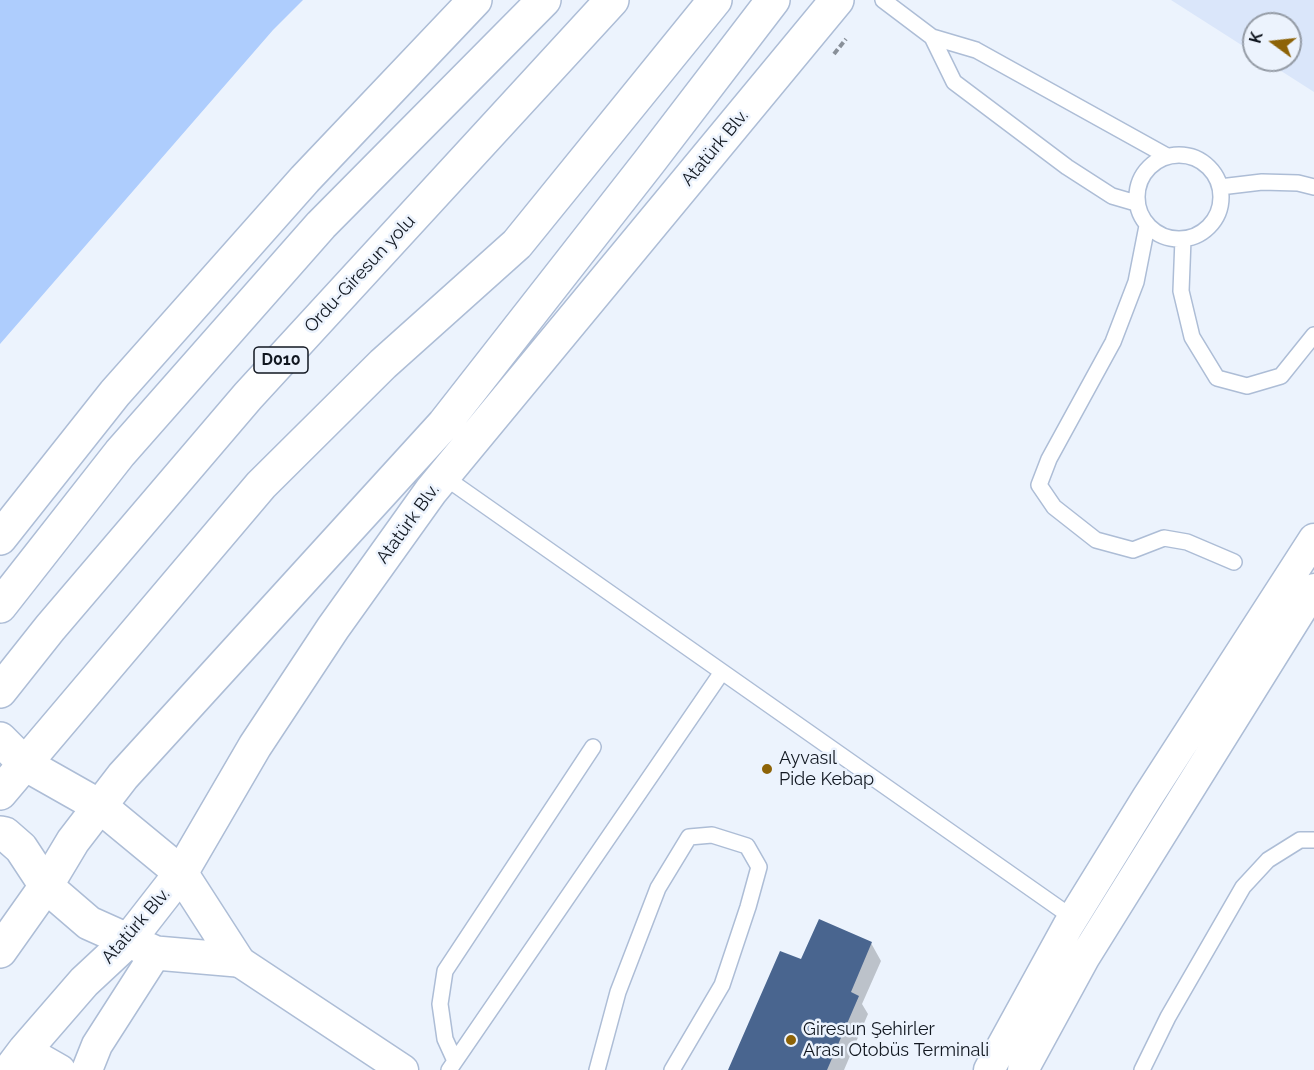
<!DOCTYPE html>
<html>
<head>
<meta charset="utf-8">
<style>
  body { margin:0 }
  #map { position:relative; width:1314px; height:1070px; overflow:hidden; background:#ecf3fd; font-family:Raleway,sans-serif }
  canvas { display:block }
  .north { position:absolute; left:1242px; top:12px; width:60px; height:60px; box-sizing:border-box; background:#ecf3fd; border:2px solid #949ba5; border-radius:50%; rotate:285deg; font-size:16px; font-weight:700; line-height:24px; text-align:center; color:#111720 }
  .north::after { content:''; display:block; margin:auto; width:21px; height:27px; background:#8d6307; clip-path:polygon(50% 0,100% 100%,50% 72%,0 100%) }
</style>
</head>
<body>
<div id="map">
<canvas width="1314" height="1070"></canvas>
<div class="north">K</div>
</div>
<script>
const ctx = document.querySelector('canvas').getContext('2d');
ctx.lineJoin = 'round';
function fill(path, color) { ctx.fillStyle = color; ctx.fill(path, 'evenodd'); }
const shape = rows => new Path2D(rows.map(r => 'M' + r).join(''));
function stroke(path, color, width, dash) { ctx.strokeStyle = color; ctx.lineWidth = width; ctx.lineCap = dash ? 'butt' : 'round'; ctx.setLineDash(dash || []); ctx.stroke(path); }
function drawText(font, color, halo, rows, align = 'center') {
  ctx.font = font + ' Raleway,sans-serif'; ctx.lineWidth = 5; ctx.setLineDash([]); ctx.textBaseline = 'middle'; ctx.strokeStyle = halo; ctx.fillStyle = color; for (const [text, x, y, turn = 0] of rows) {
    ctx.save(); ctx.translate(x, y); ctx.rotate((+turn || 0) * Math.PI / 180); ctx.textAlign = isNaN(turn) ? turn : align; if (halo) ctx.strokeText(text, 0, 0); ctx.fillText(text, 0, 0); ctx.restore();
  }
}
fill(shape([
  [1171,0,1314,0,1314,92,1264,60,1290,60,1290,24,1254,24,1254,53]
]), '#dae6fa');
fill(shape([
  [0,0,303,0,273,30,0,344]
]), '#aecdfd');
fill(shape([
  [871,943,881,961,862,1004,868,1014,844,1070,730,1070,802,961]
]), '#0003');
fill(shape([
  [819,919,872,942,851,992,859,996,827,1070,728,1070,780,951,801,959]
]), '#49658f');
const service = shape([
  [883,0,932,37,976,50,1167,156],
  [932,37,954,82,1067,167,1112,196,1136,203],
  '1137 197a42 42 0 1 1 84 0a42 42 0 1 1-84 0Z',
  [1220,187,1262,182,1298,183,1314,187],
  [1147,226,1136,282,1113,342,1049,459,1039,485,1054,507,1096,540,1133,550,1164,538,1187,542,1234,562],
  [1183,239,1181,291,1192,337,1217,378,1247,386,1281,376,1314,335],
  [443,476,1073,918],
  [455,1061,445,1039,440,1004,445,971,593,747],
  [449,1070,722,672],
  [597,1070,618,992,658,888,689,837,712,835,747,846,759,867,748,907,722,985,672,1070],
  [1142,1070,1168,1017,1243,887,1268,860,1300,840,1314,840]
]);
const minor = shape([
  [237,960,403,1070],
  [25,1050,60,1070],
  [87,1070,97,1045,156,953],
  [989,1070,1068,926,1147,798,1314,539],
  [1023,1070,1084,958,1314,589]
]);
const secondary = shape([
  [0,951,46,886,73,841,123,776,444,424,649,162,773,0],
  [10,1070,25,1050,84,982,128,941,181,873,255,746,333,628,431,491,837,0]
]);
const trunk = shape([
  [0,538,115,393,305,179,475,0],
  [0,606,120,453,321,225,544,0],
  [0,691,50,628,248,396,612,0],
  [0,739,25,764,101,807,181,873,237,960],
  [0,793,261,485,383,364,517,244,715,0],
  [0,833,5,834,21,848,46,886,89,923,156,953,237,960]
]);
stroke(service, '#adbdd6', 18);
stroke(minor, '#adbdd6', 33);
stroke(secondary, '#adbdd6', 36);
stroke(trunk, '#adbdd6', 36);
stroke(shape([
  [834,54,846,39]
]), '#899099', 4, [6, 3]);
stroke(service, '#fff', 15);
stroke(minor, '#fff', 30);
stroke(secondary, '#fff', 33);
stroke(trunk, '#fff', 33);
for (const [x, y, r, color] of [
  [767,769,6,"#8d6307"],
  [791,1040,6,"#8d6307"]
]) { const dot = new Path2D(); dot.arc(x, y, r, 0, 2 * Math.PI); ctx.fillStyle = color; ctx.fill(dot); stroke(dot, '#ecf3fd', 2); }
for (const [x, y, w] of [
  [281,360,54]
]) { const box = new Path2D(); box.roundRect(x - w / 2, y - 13, w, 26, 4.5); ctx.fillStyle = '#ecf3fd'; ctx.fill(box); stroke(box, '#111720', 1.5); }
drawText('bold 16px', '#111720', null, [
  ["D010",281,360]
]);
drawText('18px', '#111720', '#ecf3fd', [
  ["Atatürk Blv.",715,148,-50],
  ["Ordu-Giresun yolu",360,274,-47],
  ["Atatürk Blv.",408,524,-54],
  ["Atatürk Blv.",136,926,-49]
]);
drawText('18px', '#111720', '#ecf3fd', [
  ["Ayvasıl",779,759],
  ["Pide Kebap",779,780],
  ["Giresun Şehirler",803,1030],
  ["Arası Otobüs Terminali",803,1051]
], 'left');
</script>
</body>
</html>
